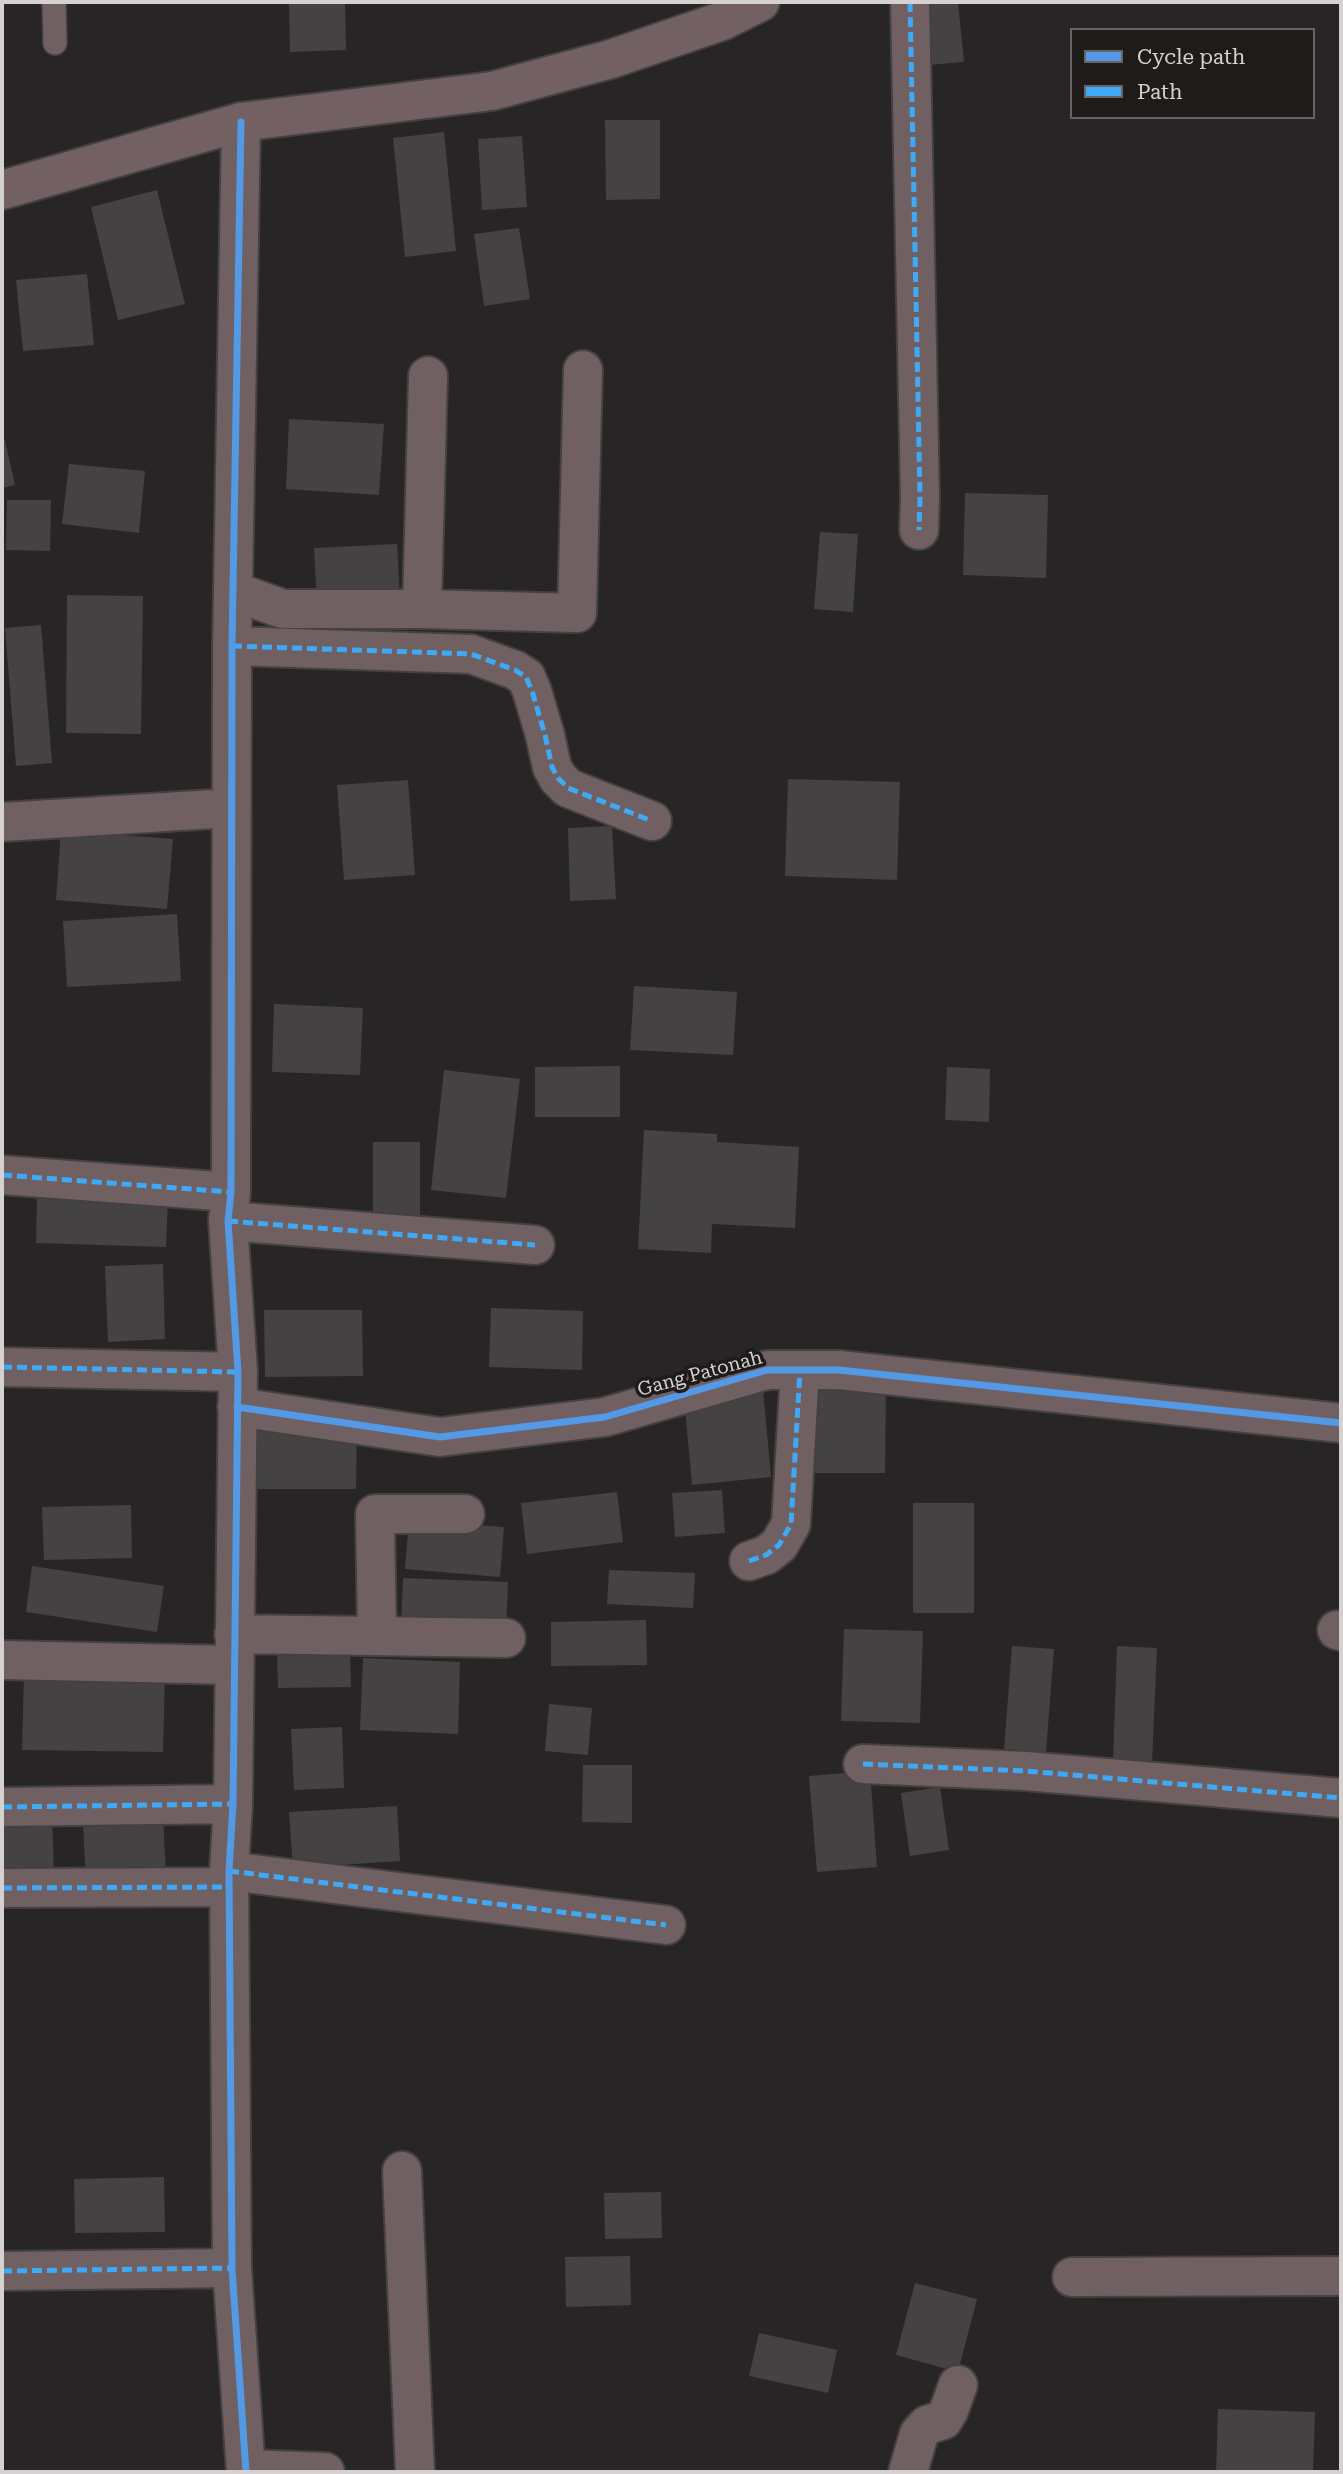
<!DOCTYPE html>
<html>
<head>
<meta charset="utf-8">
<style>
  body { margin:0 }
  #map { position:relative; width:1343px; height:2474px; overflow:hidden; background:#282526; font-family:"Roboto Serif",serif }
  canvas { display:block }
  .frame { position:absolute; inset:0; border:4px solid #d5d1d1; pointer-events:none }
  .legend { position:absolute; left:1070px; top:28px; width:245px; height:91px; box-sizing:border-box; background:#201b1b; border:2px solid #686464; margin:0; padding:9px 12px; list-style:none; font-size:21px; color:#d5d1d1 }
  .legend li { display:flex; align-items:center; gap:14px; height:35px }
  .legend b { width:35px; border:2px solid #686464 }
</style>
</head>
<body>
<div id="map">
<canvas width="1343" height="2474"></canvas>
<div class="frame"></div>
<ul class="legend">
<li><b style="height:9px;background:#5399e6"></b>Cycle path</li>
<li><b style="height:9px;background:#3fa9f5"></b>Path</li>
</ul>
</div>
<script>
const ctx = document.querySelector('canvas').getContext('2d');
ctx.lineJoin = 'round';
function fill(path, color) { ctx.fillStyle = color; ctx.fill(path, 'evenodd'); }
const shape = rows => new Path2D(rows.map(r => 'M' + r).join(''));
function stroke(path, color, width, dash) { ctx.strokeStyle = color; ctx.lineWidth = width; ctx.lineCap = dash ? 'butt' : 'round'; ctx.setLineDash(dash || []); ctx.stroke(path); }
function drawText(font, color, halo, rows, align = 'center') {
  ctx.font = font + ' "Roboto Serif",serif'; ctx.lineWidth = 7; ctx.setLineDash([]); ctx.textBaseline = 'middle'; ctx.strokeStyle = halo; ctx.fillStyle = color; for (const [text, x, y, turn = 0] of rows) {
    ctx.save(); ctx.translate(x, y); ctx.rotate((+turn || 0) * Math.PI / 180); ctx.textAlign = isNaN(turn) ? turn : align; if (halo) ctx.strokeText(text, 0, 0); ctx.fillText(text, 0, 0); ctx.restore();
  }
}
fill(shape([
  [289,2,345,2,346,50,290,52],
  [922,2,958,2,964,62,928,65],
  [605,120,660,120,660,199,606,200],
  [444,132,456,251,405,257,393,138],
  [522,136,527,207,482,210,478,139],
  [157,190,185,304,118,320,91,207],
  [519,228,530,299,484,306,474,234],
  [87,274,94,345,23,351,16,280],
  [289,419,384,424,379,495,286,489],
  [5,440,15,485,2,488,2,441],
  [69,464,145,471,139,533,62,524],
  [965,493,1048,495,1046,578,963,575],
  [7,500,51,500,50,551,6,550],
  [820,532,858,534,853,612,814,609],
  [397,544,401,619,318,623,314,548],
  [67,595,143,596,141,734,66,733],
  [41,625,52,763,16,766,5,628],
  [788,779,900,782,897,880,785,876],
  [408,780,415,875,344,880,337,785],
  [612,826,616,899,570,901,568,828],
  [61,830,173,839,167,909,56,900],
  [177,914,181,981,67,987,63,921],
  [634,986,737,992,733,1055,630,1050],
  [274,1004,363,1008,360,1075,272,1072],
  [620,1066,620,1117,535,1117,535,1067],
  [947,1067,990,1069,989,1122,945,1120],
  [444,1070,520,1079,506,1198,431,1190],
  [644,1130,717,1134,717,1142,799,1147,795,1228,712,1224,711,1253,638,1249],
  [373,1142,420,1142,420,1219,373,1219],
  [37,1195,168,1199,166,1247,36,1243],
  [163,1264,165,1339,108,1342,105,1266],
  [491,1308,583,1311,582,1370,489,1367],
  [264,1310,362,1310,363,1376,265,1377],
  [808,1380,886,1381,885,1473,807,1473],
  [763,1389,771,1477,692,1485,684,1397],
  [357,1429,356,1489,254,1489,254,1430],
  [722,1490,725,1533,675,1537,672,1493],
  [617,1492,623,1542,527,1554,521,1503],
  [913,1503,974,1503,974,1613,913,1613],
  [131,1505,132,1558,44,1560,42,1507],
  [409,1520,504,1527,500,1577,405,1569],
  [32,1566,164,1586,157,1632,26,1612],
  [609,1570,695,1573,693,1608,607,1604],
  [403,1578,508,1582,506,1633,401,1630],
  [646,1620,647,1665,551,1666,551,1622],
  [844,1629,923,1631,920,1723,841,1721],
  [1012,1646,1054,1649,1046,1752,1004,1749],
  [1117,1646,1157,1648,1152,1763,1113,1761],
  [350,1650,351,1687,278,1688,277,1651],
  [363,1658,460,1662,458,1734,360,1730],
  [24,1674,165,1676,163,1752,22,1750],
  [549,1704,592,1708,588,1755,545,1751],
  [342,1727,344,1788,294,1790,291,1729],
  [583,1765,632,1765,632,1823,582,1822],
  [870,1771,877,1867,817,1872,809,1776],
  [940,1787,949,1850,910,1856,901,1793],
  [397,1806,400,1861,293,1868,289,1812],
  [52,1810,54,1878,2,1879,2,1811],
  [163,1819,166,1873,86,1878,83,1825],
  [164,2177,165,2232,75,2233,74,2179],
  [661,2192,662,2238,605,2239,604,2193],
  [630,2256,631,2305,566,2307,565,2257],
  [915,2283,977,2299,958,2372,896,2355],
  [759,2333,837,2350,828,2393,749,2376],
  [1218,2409,1315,2412,1313,2472,1216,2472]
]), '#444243');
const lane = shape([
  [54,2,55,43]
]);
const street = shape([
  [910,2,920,497,919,530],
  [241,122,232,646,231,1192,228,1221,238,1372,233,1804,229,1871,232,2268,246,2472],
  [233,591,283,609,422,609,428,376],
  [422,609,577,613,583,370],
  [232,646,471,654,515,670,526,677,532,691,545,735,552,767,558,778,568,788,652,821],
  [2,822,231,808],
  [2,1175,231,1192],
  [228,1221,535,1245],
  [2,1367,238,1372],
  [237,1407,440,1437,605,1417,767,1370,839,1370,1341,1423],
  [749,1561,766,1555,779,1545,791,1524,800,1370],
  [1337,1630,1341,1631],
  [234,1634,506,1638],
  [377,1636,375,1514,465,1514],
  [2,1660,233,1665],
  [863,1764,1026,1771,1341,1798],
  [2,1807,233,1804],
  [229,1871,666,1925],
  [2,1888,229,1887],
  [402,2171,415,2472],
  [2,2271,232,2268],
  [1072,2277,1341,2276],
  [246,2469,325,2472],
  [908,2472,919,2434,927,2425,943,2420,949,2410,958,2385]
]);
const primary = shape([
  [2,190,241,122,492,91,611,59,722,21,760,2]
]);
stroke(lane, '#434141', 26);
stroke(street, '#434141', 42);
stroke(primary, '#434141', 42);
stroke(lane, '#706062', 23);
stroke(street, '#706062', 38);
stroke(primary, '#726062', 38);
stroke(shape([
  [910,2,920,497,919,530],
  [232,646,471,654,515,670,526,677,532,691,545,735,552,767,558,778,568,788,652,821],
  [2,1175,231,1192],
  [228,1221,535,1245],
  [2,1367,238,1372],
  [749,1561,766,1555,779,1545,791,1524,800,1370],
  [863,1764,1026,1771,1341,1798],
  [2,1807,233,1804],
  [229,1871,666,1925],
  [2,1888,229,1887],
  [2,2271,232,2268]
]), '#3fa9f5', 5, [10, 5]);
stroke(shape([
  [241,122,232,646,231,1192,228,1221,238,1372,233,1804,229,1871,232,2268,246,2472],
  [237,1407,440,1437,605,1417,767,1370,839,1370,1341,1423]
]), '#5399e6', 7);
drawText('19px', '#d5d1d1', '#201b1b', [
  ["Gang Patonah",700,1374,-15]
]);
</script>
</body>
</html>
